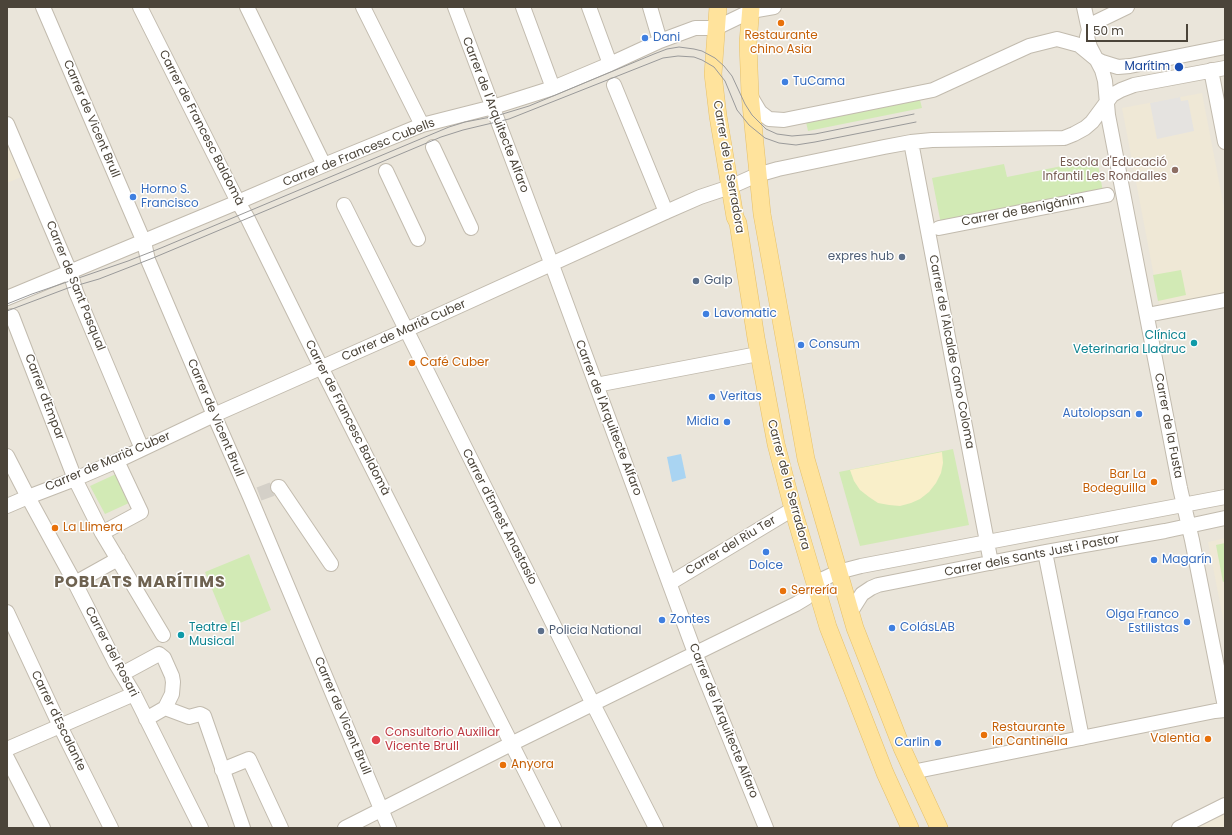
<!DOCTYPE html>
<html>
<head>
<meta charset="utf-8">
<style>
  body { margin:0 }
  #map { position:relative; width:1232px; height:835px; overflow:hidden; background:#f6f3ec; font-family:Poppins,sans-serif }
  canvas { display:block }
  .frame { position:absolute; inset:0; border:8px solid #4b4439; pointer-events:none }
  .scale { position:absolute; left:1086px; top:24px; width:102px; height:18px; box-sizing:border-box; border:2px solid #4b4439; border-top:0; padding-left:5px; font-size:12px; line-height:14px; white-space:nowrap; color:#4b4439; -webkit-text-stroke:3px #fff; paint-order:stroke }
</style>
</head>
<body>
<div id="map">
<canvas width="1232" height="835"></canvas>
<div class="frame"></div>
<div class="scale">50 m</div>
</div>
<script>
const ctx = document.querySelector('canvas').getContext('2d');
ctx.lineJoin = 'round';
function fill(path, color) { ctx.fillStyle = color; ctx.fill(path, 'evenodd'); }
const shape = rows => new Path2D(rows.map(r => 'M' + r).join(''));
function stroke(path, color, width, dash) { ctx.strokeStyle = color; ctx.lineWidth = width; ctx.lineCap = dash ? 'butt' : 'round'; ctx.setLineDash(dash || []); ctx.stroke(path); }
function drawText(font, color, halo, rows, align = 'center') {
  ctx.font = font + ' Poppins,sans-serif'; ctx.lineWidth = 3; ctx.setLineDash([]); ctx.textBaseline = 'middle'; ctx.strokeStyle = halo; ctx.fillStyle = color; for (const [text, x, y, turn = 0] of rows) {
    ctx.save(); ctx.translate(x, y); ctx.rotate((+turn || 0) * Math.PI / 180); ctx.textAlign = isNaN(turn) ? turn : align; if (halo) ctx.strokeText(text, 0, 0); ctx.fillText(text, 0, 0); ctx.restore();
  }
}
fill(shape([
  [7,7,1225,7,1225,828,7,828]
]), '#eae5da');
fill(shape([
  [1202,93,1225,213,1225,296,1160,308,1122,108],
  [7,144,21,177,7,183],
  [1225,538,1225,628,1208,542],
  [1225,812,1225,828,1192,828]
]), '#efe8d6');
fill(shape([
  [920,100,922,108,808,131,806,122],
  [1097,159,1103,192,941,224,932,178,1004,164,1007,177],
  [1181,270,1186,295,1158,301,1153,275],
  [953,449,969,525,860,546,839,472],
  [116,474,129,503,105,514,90,486],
  [1225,543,1225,581,1223,582,1216,545],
  [249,554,271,610,228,628,205,572]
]), '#d2eab5');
fill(shape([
  [942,452,943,463,941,473,936,483,929,492,920,499,911,503,900,506,889,505,878,503,869,497,860,490,854,481,850,470]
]), '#f9efc9');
fill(shape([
  [1180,97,1181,101,1188,100,1194,131,1157,139,1150,103]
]), '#e5e3e0');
fill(shape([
  [681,454,686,478,672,482,667,457]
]), '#a9d4f2');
stroke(shape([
  [259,494,278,487]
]), '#d4d0c8', 14, [14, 7]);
const minor = shape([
  [43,7,144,242,148,260,214,415,250,497,389,828],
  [140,7,238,202,248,219,321,367,554,828],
  [247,7,324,165],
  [363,7,422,125],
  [455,7,552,265,695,653,766,828],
  [523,7,553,88],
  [589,7,610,64],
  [650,7,660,41],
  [1084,7,1089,30,1087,37,1090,47,1102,70,1105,81,1108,115,1180,488,1192,540,1225,707],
  [1089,30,1094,23,1127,7],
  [1211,70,1225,142],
  [614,85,666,212],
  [751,97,760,112,769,119,784,120,933,90,1029,46,1057,39,1079,45,1096,59,1102,62,1118,67,1130,66,1225,47],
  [7,124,70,272,76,292,142,449],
  [911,142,991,563],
  [433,147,471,228],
  [386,171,418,239],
  [344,205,593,704,656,828],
  [939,228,1107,195],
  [7,298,238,202,324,165,422,125,493,107,553,88,610,64,660,41,695,28,716,28,751,11,774,7],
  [1147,315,1225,300],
  [12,316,75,479,102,533,141,512,117,461],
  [596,385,758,354],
  [7,456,28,497,75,583,116,664,134,694,201,828],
  [278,487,279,487,331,564],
  [7,506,28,497,75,479,117,461,214,415,406,330,666,212,700,197,730,187,757,175,778,169,884,147,911,142,932,140,1064,138,1074,134,1085,128,1092,122,1112,95,1121,90,1134,85,1225,68],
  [102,533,163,635],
  [1045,552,1082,738],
  [75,583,118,559],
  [670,583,793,509],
  [7,612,60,726,111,828],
  [850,613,862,594,871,588,878,585,1045,552,1165,531,1225,518],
  [122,674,159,654,164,658,172,676,173,682,172,694,165,708,146,719],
  [165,708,189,717,200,714,204,716,243,828],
  [7,749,134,694],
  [7,758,43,828],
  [222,770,249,759,281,828],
  [912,772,1215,711,1225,710],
  [345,828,511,744,796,604,806,598,823,579,838,572,861,566,1225,497],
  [1179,828,1225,805]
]);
const major = shape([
  [718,7,713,74,718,116,735,217,738,223,756,338,776,444,793,509,828,627,885,773,910,828],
  [751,7,748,43,750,94,762,214,806,459,855,628,902,748,939,828]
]);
stroke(minor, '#c2bbae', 16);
stroke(major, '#e6c16a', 18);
stroke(minor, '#fff', 14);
stroke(major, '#ffe39c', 17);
stroke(shape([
  [7,304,32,294,128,261,161,248,449,127,465,122,496,116,529,106,654,54,667,49,679,47,694,49,702,51,715,58,724,66,732,76,745,104,752,115,766,129,777,134,792,136,815,134,914,114],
  [7,311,68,288,99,279,153,258,441,137,463,130,509,119,663,58,678,56,694,57,702,60,714,67,725,81,737,110,749,125,765,138,779,143,796,145,815,142,916,122]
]), '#9a9a9a', 1);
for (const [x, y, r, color] of [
  [781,23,4,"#e8710a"],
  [645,38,4,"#3f7fe0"],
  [1179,67,5,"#1a4fb4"],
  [785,82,4,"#3f7fe0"],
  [1175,170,4,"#8d6e63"],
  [133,197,4,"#3f7fe0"],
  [902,257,4,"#5c6f8a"],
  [696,281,4,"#5c6f8a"],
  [706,314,4,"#3f7fe0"],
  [1194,343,4,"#0f9aa8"],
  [801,345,4,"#3f7fe0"],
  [412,363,4,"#e8710a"],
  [712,397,4,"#3f7fe0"],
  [1139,414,4,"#3f7fe0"],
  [727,422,4,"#3f7fe0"],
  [1154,482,4,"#e8710a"],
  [55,528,4,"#e8710a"],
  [766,552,4,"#3f7fe0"],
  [1154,560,4,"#3f7fe0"],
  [783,591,4,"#e8710a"],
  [662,620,4,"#3f7fe0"],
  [1187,622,4,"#3f7fe0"],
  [892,628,4,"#3f7fe0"],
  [541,631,4,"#5c6f8a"],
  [181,635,4,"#0f9aa8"],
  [984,735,4,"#e8710a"],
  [1208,739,4,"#e8710a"],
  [376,740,5,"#e0444e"],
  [938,743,4,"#3f7fe0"],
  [503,765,4,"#e8710a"]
]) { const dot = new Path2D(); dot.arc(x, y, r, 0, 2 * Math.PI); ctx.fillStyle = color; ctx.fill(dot); stroke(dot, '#fff', 1.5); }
drawText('12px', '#c56008', '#fff', [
  ["Restaurante",781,36,"center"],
  ["chino Asia",781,50,"center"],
  ["Café Cuber",420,363],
  ["Bar La",1146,475,"right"],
  ["Bodeguilla",1146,489,"right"],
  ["La Llimera",63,528],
  ["Serrería",791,591],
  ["Restaurante",992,728],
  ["la Cantinella",992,742],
  ["Valentia",1200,739,"right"],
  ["Anyora",511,765]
], 'left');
drawText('12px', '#366cbe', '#fff', [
  ["Dani",653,38],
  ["TuCama",793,82],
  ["Horno S.",141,190],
  ["Francisco",141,204],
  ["Lavomatic",714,314],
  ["Consum",809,345],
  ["Veritas",720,397],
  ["Autolopsan",1131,414,"right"],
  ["Midia",719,422,"right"],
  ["Magarín",1162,560],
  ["Dolce",766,566,"center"],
  ["Olga Franco",1179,615,"right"],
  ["Estilistas",1179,629,"right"],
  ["Zontes",670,620],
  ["ColásLAB",900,628],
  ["Carlin",930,743,"right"]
], 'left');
drawText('12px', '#164399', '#fff', [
  ["Marítim",1170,67]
], 'right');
drawText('12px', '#4b4439', '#fff', [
  ["Carrer de l'Arquitecte Alfaro",495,115,69],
  ["Carrer de Vicent Brull",91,119,67],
  ["Carrer de Francesc Baldomà",201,128,63],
  ["Carrer de Francesc Cubells",359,153,-22],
  ["Carrer de la Serradora",728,167,80],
  ["Carrer de Benigànim",1023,211,-11],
  ["Carrer de Sant Pasqual",75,286,68],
  ["Carrer de Marià Cuber",404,331,-24],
  ["Carrer de l'Alcalde Cano Coloma",951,352,79],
  ["Carrer d'Empar",44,397,69],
  ["Carrer de Vicent Brull",215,418,67],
  ["Carrer de Francesc Baldomà",347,418,63],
  ["Carrer de l'Arquitecte Alfaro",608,418,69],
  ["Carrer de la Fusta",1168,426,79],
  ["Carrer de Marià Cuber",108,462,-23],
  ["Carrer de la Serradora",788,485,75],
  ["Carrer d'Ernest Anastasio",499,517,63],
  ["Carrer del Riu Ter",731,546,-31],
  ["Carrer dels Sants Just i Pastor",1032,556,-11],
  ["Carrer del Rosari",111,652,62],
  ["Carrer de Vicent Brull",342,716,67],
  ["Carrer d'Escalante",58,721,64],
  ["Carrer de l'Arquitecte Alfaro",723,721,68]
]);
drawText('12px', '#785e54', '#fff', [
  ["Escola d'Educació",1167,163],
  ["Infantil Les Rondalles",1167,177]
], 'right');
drawText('12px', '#4e5e75', '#fff', [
  ["expres hub",894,257,"right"],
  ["Galp",704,281],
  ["Policia National",549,631]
], 'left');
drawText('12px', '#0d838f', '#fff', [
  ["Clínica",1186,336],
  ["Veterinaria Lladruc",1186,350],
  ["Teatre El",189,628,"left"],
  ["Musical",189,642,"left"]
], 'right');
drawText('12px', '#be3a42', '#fff', [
  ["Consultorio Auxiliar",385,733],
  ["Vicente Brull",385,747]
], 'left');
ctx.letterSpacing = '1px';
drawText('bold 16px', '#6e6250', '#fff', [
  ["POBLATS MARÍTIMS",140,583]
]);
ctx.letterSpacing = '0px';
</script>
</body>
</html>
